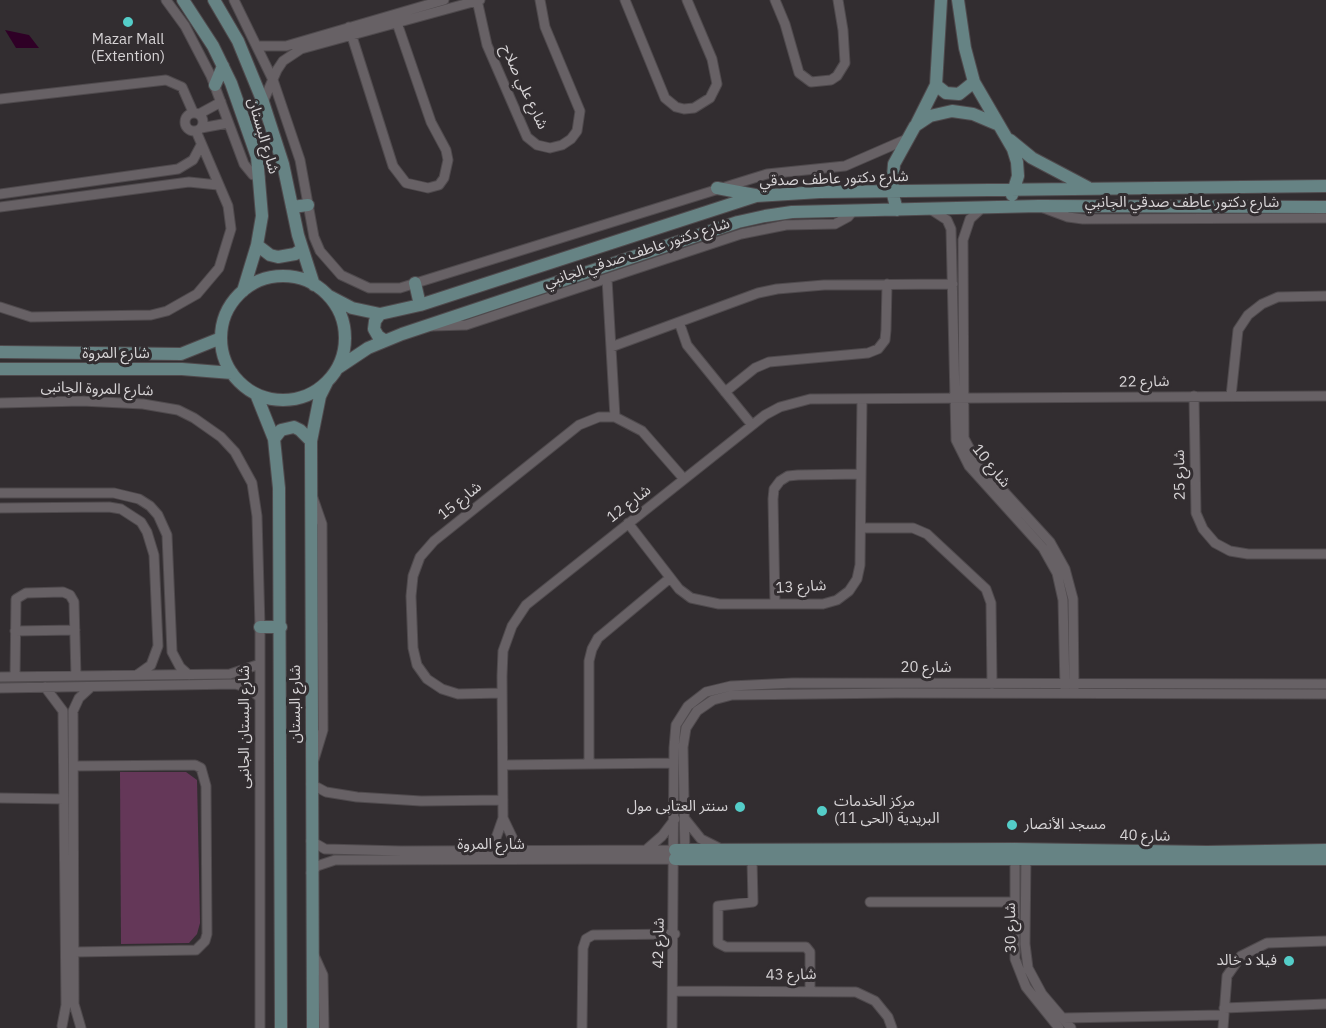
<!DOCTYPE html>
<html>
<head>
<meta charset="utf-8">
<style>
  body { margin:0 }
  canvas { display:block; background:#322d30 }
</style>
</head>
<body>
<canvas width="1326" height="1028"></canvas>
<script>
const ctx = document.querySelector('canvas').getContext('2d');
ctx.lineJoin = 'round';
function fill(path, color) { ctx.fillStyle = color; ctx.fill(path, 'evenodd'); }
const shape = rows => new Path2D(rows.map(r => 'M' + r).join(''));
function stroke(path, color, width, dash) { ctx.strokeStyle = color; ctx.lineWidth = width; ctx.lineCap = dash ? 'butt' : 'round'; ctx.setLineDash(dash || []); ctx.stroke(path); }
function drawText(font, color, halo, rows, align = 'center') {
  ctx.font = font + ' "IBM Plex Sans","Noto Sans Arabic",sans-serif'; ctx.lineWidth = 6; ctx.setLineDash([]); ctx.textBaseline = 'middle'; ctx.strokeStyle = halo; ctx.fillStyle = color; for (const [text, x, y, turn = 0] of rows) {
    ctx.save(); ctx.translate(x, y); ctx.rotate((+turn || 0) * Math.PI / 180); ctx.textAlign = isNaN(turn) ? turn : align; if (halo) ctx.strokeText(text, 0, 0); ctx.fillText(text, 0, 0); ctx.restore();
  }
}
fill(shape([
  [120,772,186,772,197,780,200,923,197,934,189,943,121,944]
]), '#643758');
fill(shape([
  [5,30,29,35,39,48,16,48]
]), '#2f0026');
const street = shape([
  [166,0,185,26,211,76,244,164,253,175,260,177],
  [234,0,273,80,300,160,314,237,320,251,341,275,369,288,400,288,767,174,845,166,907,139],
  [477,0,487,45,527,137,537,145,550,148,562,145,571,139,577,131,580,111,545,27,540,0],
  [625,0,665,98,676,107,684,109,694,108,710,98,717,84,712,59,687,0],
  [775,0,785,24,799,73,811,82,831,80,837,76,845,63,843,30,838,0],
  [349,27,393,166,406,183,428,188,439,185,444,178,448,160,446,150,431,122,397,23],
  [259,46,286,46,444,0],
  [0,99,166,80,182,87,193,112],
  [263,102,277,70,283,61,301,49,480,0],
  '185 122a9 9 0 1 1 18 0a9 9 0 1 1-18 0Z',
  [199,114,221,102],
  [201,128,228,123],
  [0,194,178,169,193,160,201,145],
  [0,207,189,182,218,185],
  [1041,207,1068,217,1083,219,1326,218],
  [982,208,970,219,963,240,964,438,976,461,1050,542,1065,569,1073,599,1074,689],
  [930,209,947,220,951,229,956,440,969,466,1043,548,1057,573,1063,600,1065,688],
  [607,279,615,417],
  [0,307,31,317,151,315,167,311,197,294,219,268,231,229,228,206,196,131],
  [679,322,687,345,752,425],
  [432,326,466,325,741,234,786,225,835,224,848,217,853,211],
  [611,347,758,293,777,289,824,285,953,284],
  [725,392,755,368,769,362,868,353,878,349,885,340,886,330,887,284],
  [1194,396,1196,513,1203,529,1215,543,1230,551,1248,554,1326,554],
  [1231,396,1238,330,1248,315,1262,304,1278,297,1326,296],
  [0,403,82,401,143,404,178,410,194,418,221,437,235,452,252,483,257,516,260,627,260,1028],
  [0,493,114,493,139,499,150,506,158,515,167,535,172,652,180,667,189,675],
  [313,498,322,524,323,730,313,763],
  [0,508,109,507,121,509,141,522,147,532,154,555,158,646,151,665,137,675],
  [628,523,679,589,691,598,719,604,823,604,837,600,849,591,857,579,860,565,862,399],
  [861,528,913,528,927,534,986,589,991,603,992,684],
  [775,604,773,499,774,489,780,481,788,476,798,475,861,474],
  [15,631,75,630],
  [0,677,230,674,260,664],
  [15,677,16,599,26,593,63,592,70,595,74,602,76,676],
  [45,687,63,711,66,1005,62,1026],
  [0,688,235,684,249,688,260,698],
  [502,693,458,694,442,689,427,679,417,665,413,648,411,596,413,576,420,557,434,541,579,425,599,417,615,417,642,431,684,479],
  [589,764,589,661,592,649,598,638,670,578],
  [503,765,674,763],
  [311,784,326,792,357,797,421,801,503,800],
  [0,798,64,799],
  [503,818,514,841,525,850],
  [685,819,701,839,719,848],
  [311,841,325,849,401,851,675,850],
  [483,849,496,838,503,818,502,676,503,651,512,626,526,605,546,589,765,415,780,407,810,399,1326,396],
  [646,850,662,836,675,819],
  [1026,853,1025,944,1028,968,1042,994,1071,1028],
  [1015,854,1015,959,1026,987,1059,1028],
  [685,856,683,747,686,728,697,711,713,700,732,695,896,693,1326,694],
  [752,860,753,902,718,906,718,943,726,947,806,947,810,952,810,990],
  [311,873,317,866,335,860,675,859],
  [870,902,1014,902],
  [74,952,196,950,205,941,207,934,206,786,201,768,195,765,75,766],
  [314,955,323,975,324,1028],
  [674,991,856,992,875,1001,888,1017,892,1028],
  [1224,1008,1326,1004],
  [1063,1018,1223,1015],
  [81,1028,74,1004,73,711,79,698,91,687],
  [582,1028,583,948,586,939,593,935,675,934],
  [672,1028,674,748,676,725,688,706,706,692,731,686,793,683,1326,684],
  [1223,1028,1227,976,1241,956,1267,943,1326,941]
]);
const secondary = shape([
  [183,0,213,46,231,83,257,157,262,216,257,245,243,291],
  [214,0,238,41,263,102,283,164,298,235,314,285],
  [958,0,965,48,974,82,1013,149,1017,162,1018,176,1012,195],
  [215,85,223,66],
  [936,85,946,93,959,94,974,82],
  [917,123,936,85,941,0],
  [1010,140,1032,158,1087,187],
  [717,188,755,195],
  [292,207,308,205],
  [897,210,892,191,894,164,915,126,930,116,952,111,973,114,999,125],
  [257,245,270,255,278,257,295,254,302,249],
  '221 338a62 62 0 1 1 124 0a62 62 0 1 1-124 0Z',
  [415,283,420,305],
  [329,296,352,308,380,314,420,305,756,196,820,192,1326,186],
  [380,314,375,321,374,329,378,336,384,340],
  [0,352,181,354,221,338],
  [338,368,368,348,402,334,738,222,765,216,792,212,1039,206,1326,207],
  [0,369,182,369,232,373],
  [256,394,274,439,279,488,281,1028],
  [274,439,281,430,294,427,300,430,311,441],
  [260,627,281,627],
  [675,850,1015,849,1207,852,1326,850],
  [675,859,1326,859],
  [313,1028,311,441,320,396,327,382]
]);
stroke(street, '#4f4a4d', 11);
stroke(secondary, '#4f4a4d', 14);
stroke(street, '#676165', 9);
stroke(secondary, '#668384', 12);
for (const [x, y, r, color] of [
  [128,22,6,"#54cdc8"],
  [740,807,6,"#54cdc8"],
  [822,811,6,"#54cdc8"],
  [1012,825,6,"#54cdc8"],
  [1289,961,6,"#54cdc8"]
]) { const dot = new Path2D(); dot.arc(x, y, r, 0, 2 * Math.PI); ctx.fillStyle = color; ctx.fill(dot); stroke(dot, '#322d30', 2); }
drawText('15px', '#d6d3d5', '#322d30', [
  ["Mazar Mall",128,40,"center"],
  ["(Extention)",128,57,"center"],
  ["مركز الخدمات",834,802],
  ["البريدية (الحى 11)",834,819],
  ["سنتر العتابى مول",728,807,"right"],
  ["مسجد الأنصار",1024,825],
  ["فيلا د خالد",1277,961,"right"]
], 'left');
drawText('15px', '#d6d3d5', '#322d30', [
  ["شارع علي صلاح",524,87,65],
  ["شارع البستان",263,136,74],
  ["شارع دكتور عاطف صدقي",834,179,-2],
  ["شارع دكتور عاطف صدقي الجانبي",1182,203],
  ["شارع دكتور عاطف صدقي الجانبي",637,253,-18],
  ["شارع المروة",116,354],
  ["شارع 22",1144,382,-1],
  ["شارع المروة الجانبى",97,389,2],
  ["شارع 10",991,466,51],
  ["شارع 25",1180,475,-91],
  ["شارع 15",460,501,-39],
  ["شارع 12",629,504,-38],
  ["شارع 13",801,587,-3],
  ["شارع 20",926,668],
  ["شارع البستان",296,704,-90],
  ["شارع البستان الجانبى",245,727,-90],
  ["شارع 40",1145,836,1],
  ["شارع المروة",491,845],
  ["شارع 30",1011,928,-91],
  ["شارع 42",659,943,-89],
  ["شارع 43",791,975,-1]
]);
</script>
</body>
</html>
